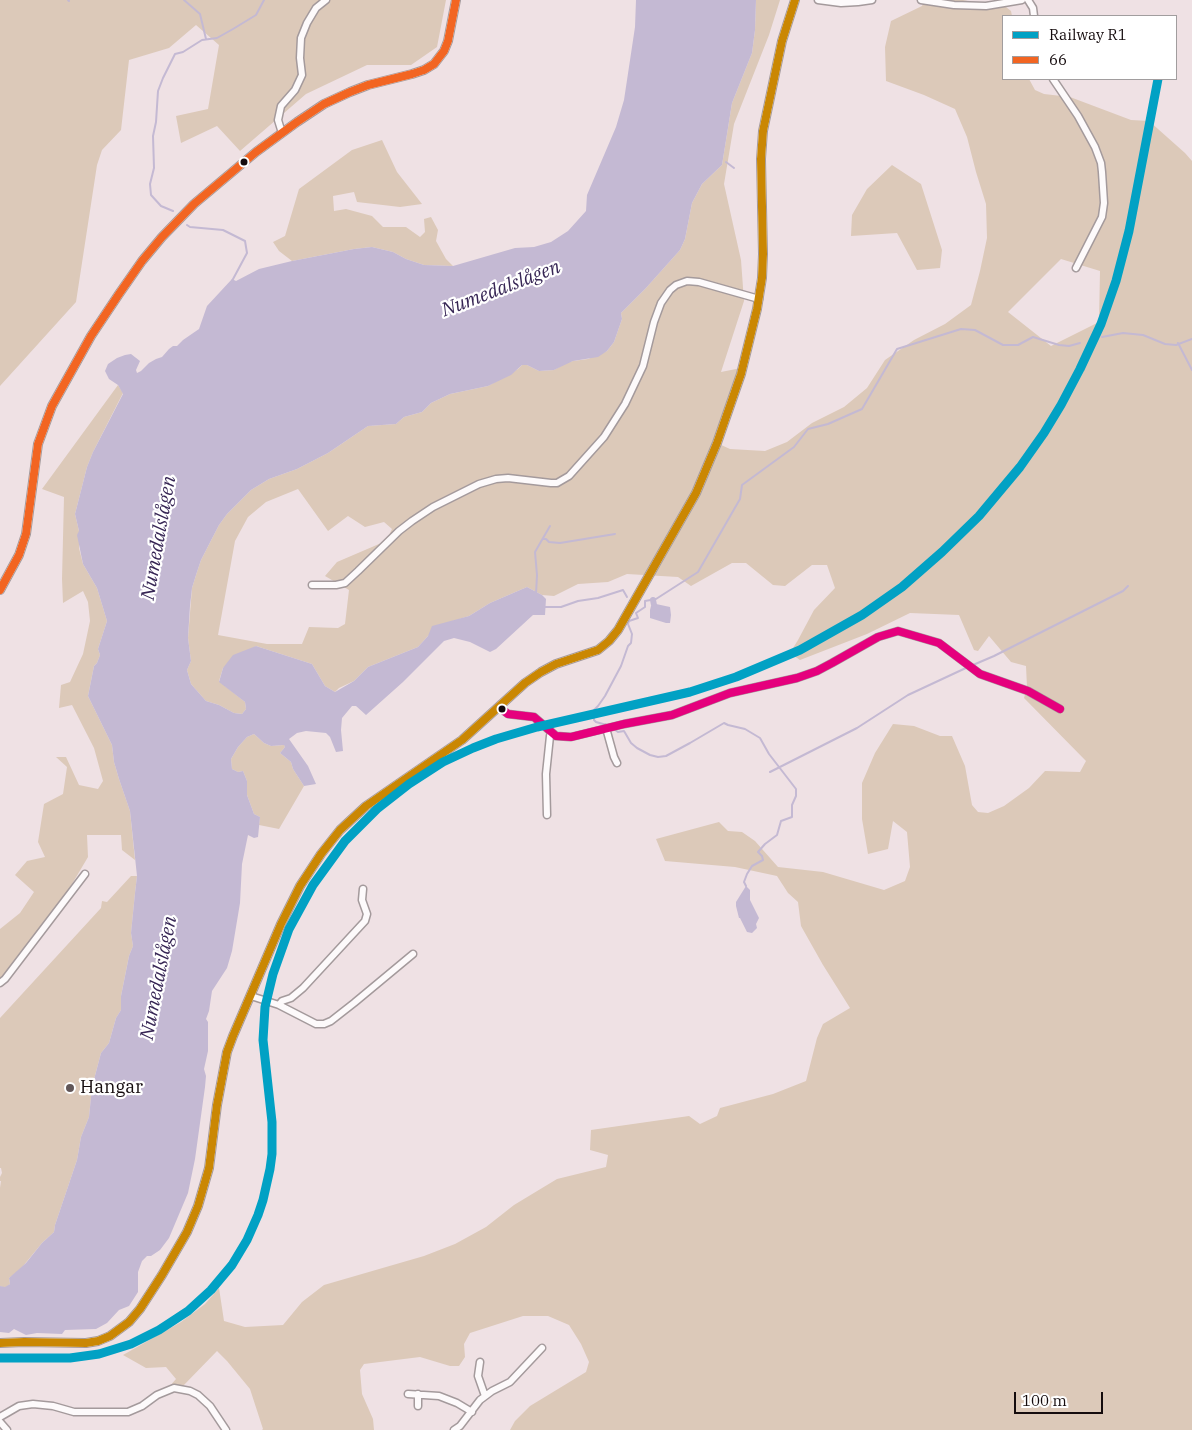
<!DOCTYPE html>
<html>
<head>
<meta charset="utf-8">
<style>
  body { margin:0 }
  #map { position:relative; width:1192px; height:1430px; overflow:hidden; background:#efe1e4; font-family:"IBM Plex Serif",serif }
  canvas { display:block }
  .legend { position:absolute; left:1002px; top:15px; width:175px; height:65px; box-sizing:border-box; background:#fff; border:1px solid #a19d9e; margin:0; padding:6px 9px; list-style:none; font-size:15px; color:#140b0d }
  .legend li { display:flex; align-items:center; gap:10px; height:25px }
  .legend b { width:25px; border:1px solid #a19d9e }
  .scale { position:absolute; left:1014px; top:1392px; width:89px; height:22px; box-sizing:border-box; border:2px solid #140b0d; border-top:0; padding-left:6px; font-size:15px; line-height:18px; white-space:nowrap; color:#140b0d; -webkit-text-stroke:4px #fff; paint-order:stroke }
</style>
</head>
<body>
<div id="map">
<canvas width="1192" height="1430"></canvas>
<ul class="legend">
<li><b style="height:6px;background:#01a1c4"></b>Railway R1</li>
<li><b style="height:6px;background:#f26522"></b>66</li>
</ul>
<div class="scale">100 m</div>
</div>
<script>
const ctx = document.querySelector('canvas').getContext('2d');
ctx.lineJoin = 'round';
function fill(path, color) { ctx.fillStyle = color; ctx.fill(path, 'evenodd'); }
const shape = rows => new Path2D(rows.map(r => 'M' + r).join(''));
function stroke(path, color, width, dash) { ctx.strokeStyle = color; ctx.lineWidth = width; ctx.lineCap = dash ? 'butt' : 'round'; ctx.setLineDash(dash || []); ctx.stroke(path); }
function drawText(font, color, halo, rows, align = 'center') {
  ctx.font = font + ' "IBM Plex Serif",serif'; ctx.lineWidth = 4.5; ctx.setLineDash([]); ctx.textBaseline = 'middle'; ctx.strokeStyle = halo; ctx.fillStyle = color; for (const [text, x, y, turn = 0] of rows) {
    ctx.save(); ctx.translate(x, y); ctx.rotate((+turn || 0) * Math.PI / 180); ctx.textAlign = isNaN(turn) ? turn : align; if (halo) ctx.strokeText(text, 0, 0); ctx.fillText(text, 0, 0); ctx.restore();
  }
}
fill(shape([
  [0,0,446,0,437,47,411,65,367,65,306,94,240,151,217,126,181,143,176,116,208,109,219,45,196,25,169,48,129,60,121,130,102,150,97,165,76,302,0,386],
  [756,0,780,0,769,35,734,124,724,184,741,260,744,301,721,372,741,368,719,444,730,449,765,451,787,442,812,423,844,407,867,388,885,360,914,340,945,324,971,305,980,271,987,238,986,204,976,172,967,137,955,109,924,95,886,81,885,47,891,21,922,6,925,0,963,0,973,2,1001,3,1011,11,1012,16,1003,16,1003,79,1029,79,1035,90,1044,94,1070,97,1131,120,1149,121,1185,153,1192,161,1192,1430,510,1430,515,1421,530,1406,586,1372,589,1362,581,1344,569,1325,548,1316,523,1316,470,1333,464,1344,465,1357,459,1366,450,1366,420,1357,364,1364,360,1370,362,1394,373,1419,374,1430,262,1430,263,1429,250,1389,227,1361,217,1351,183,1386,169,1387,176,1379,166,1367,146,1368,123,1355,181,1322,205,1304,219,1288,224,1321,245,1327,283,1325,302,1302,324,1285,424,1256,455,1244,486,1227,514,1205,557,1179,606,1167,608,1155,590,1150,591,1130,689,1116,700,1124,717,1116,720,1108,773,1094,806,1081,817,1038,823,1024,850,1008,823,965,801,926,798,902,788,893,777,876,735,867,665,861,656,839,719,822,728,831,742,832,755,841,778,867,823,872,884,890,905,881,910,867,907,832,893,821,888,849,868,854,862,819,862,783,875,753,893,724,914,726,940,736,952,736,965,766,972,805,978,812,988,813,1004,806,1029,788,1045,771,1080,772,1086,761,1024,698,1027,687,1026,666,1011,662,989,636,978,651,974,650,959,615,910,613,867,634,800,660,790,653,798,640,814,610,835,588,827,565,812,565,785,586,773,585,746,563,732,563,691,586,678,577,627,574,608,582,578,584,554,596,542,595,527,587,490,603,469,616,453,621,428,636,418,647,368,667,354,681,339,688,335,692,325,686,312,664,256,646,223,668,219,681,245,702,246,709,242,714,234,713,219,705,206,701,191,684,187,670,191,661,188,638,192,588,196,575,201,560,219,525,227,514,251,490,269,479,297,469,328,453,368,426,396,424,404,417,422,412,431,403,450,394,488,386,518,369,522,365,527,365,539,371,554,370,566,363,573,361,588,359,607,351,614,342,622,319,621,313,646,288,680,250,685,239,692,203,702,184,722,165,732,103,752,53,755,30],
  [1061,259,1100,271,1099,322,1051,346,1008,312],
  [298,489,328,531,348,516,365,527,384,522,392,529,386,541,337,562,325,576,349,590,345,624,338,628,309,627,302,644,267,644,218,635,235,541,248,517,266,502],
  [382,140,397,172,422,204,400,207,357,202,354,192,333,196,334,211,346,209,372,216,383,227,406,227,420,237,425,232,424,219,431,217,438,230,436,241,446,259,453,266,424,265,406,259,393,252,372,247,354,249,292,261,279,251,273,242,285,236,299,189,352,150],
  [892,165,921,184,942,250,940,268,917,270,897,233,851,236,852,215,867,189],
  [118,385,123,393,93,452,87,467,75,514,79,531,79,548,83,564,97,588,107,621,98,649,100,655,97,663,94,666,88,696,112,745,114,762,119,779,130,811,135,860,122,850,121,835,87,835,88,857,59,906,0,986,0,929,20,913,34,892,15,875,27,861,45,857,38,842,44,804,63,794,67,767,56,757,66,757,79,785,98,789,103,781,94,748,72,705,59,708,61,685,70,682,83,654,90,621,88,602,83,591,63,603,62,579,64,497,42,489],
  [254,734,264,743,271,746,284,745,285,747,280,753,291,762,293,769,304,786,279,829,259,825,260,817,254,814,247,795,247,781,243,771,238,772,232,769,231,759,238,747,247,737],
  [131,876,137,876,135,893,131,933,133,946,129,956,121,996,121,1010,116,1018,109,1043,101,1053,92,1087,89,1117,81,1137,77,1160,55,1225,54,1232,42,1243,19,1271,9,1278,10,1284,5,1288,0,1286,0,1188,1,1181,0,1181,0,1177,2,1173,1,1168,0,1168,0,1018,101,908,102,901,107,902]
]), '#dcc9b9');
fill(shape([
  [636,0,756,0,755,30,752,53,732,103,722,165,702,184,692,203,685,239,680,250,646,288,621,313,622,319,614,342,607,351,598,357,573,361,554,370,539,371,527,365,522,365,511,375,488,386,450,394,431,403,422,412,404,417,396,424,368,426,328,453,297,469,269,479,251,490,227,514,219,525,201,560,196,575,192,588,190,606,188,638,191,661,187,670,191,684,206,701,219,705,234,713,242,714,246,709,245,702,219,682,223,668,233,655,256,646,312,664,325,686,335,692,354,681,368,667,418,647,428,636,432,626,469,616,490,603,527,587,542,595,546,599,545,615,533,615,496,649,490,652,470,642,454,638,444,641,403,682,366,715,356,706,352,706,342,718,341,730,343,751,336,752,330,737,326,733,306,731,297,733,289,739,308,766,316,784,304,786,293,769,291,762,280,753,285,747,284,745,271,746,264,743,254,734,247,737,238,747,231,759,232,769,238,772,243,771,247,781,247,795,254,814,260,817,258,837,254,838,248,835,242,864,240,903,232,951,227,968,212,991,209,1011,206,1019,208,1022,208,1051,204,1069,206,1076,205,1087,195,1159,188,1193,169,1238,160,1250,151,1256,147,1256,142,1261,138,1272,138,1292,129,1306,119,1310,107,1323,96,1329,65,1330,62,1334,37,1333,26,1335,14,1329,9,1333,0,1332,0,1286,5,1287,10,1284,9,1278,26,1263,42,1243,54,1232,55,1225,77,1160,81,1137,89,1117,92,1087,101,1053,109,1043,116,1018,121,1010,121,996,129,956,133,946,131,933,135,893,137,876,130,811,119,779,114,762,112,745,88,696,94,666,97,663,100,655,98,649,107,621,97,588,83,564,77,535,79,531,75,514,87,467,93,452,123,394,118,385,109,379,105,371,108,364,117,358,125,355,131,354,140,361,136,370,137,373,141,371,149,363,156,359,162,357,169,349,173,346,177,346,183,340,199,329,207,306,232,279,236,281,259,269,292,261,354,249,372,247,393,252,406,259,424,265,453,266,515,248,534,247,551,242,568,231,586,211,587,195,616,127,624,100,635,27],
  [656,604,670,607,671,615,670,623,666,623,650,618,650,610,651,606],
  [746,886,750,890,750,900,759,918,756,924,757,928,752,933,747,932,740,918,739,918,736,906,736,902]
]), '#c4b9d3');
stroke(shape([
  [68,0,69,1],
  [184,0,200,14,206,39],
  [726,162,734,168],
  [173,211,161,206,151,195,150,184,154,168,153,136,156,122,158,91,163,78,175,54,183,52,202,40,217,38,233,29,256,15,264,0],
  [187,225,190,227,223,230,245,241,247,253,232,281],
  [1102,337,1123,333,1143,335,1165,344,1176,345,1192,339],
  [1178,343,1192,370],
  [543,539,546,539,549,542,560,543,615,534],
  [536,594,537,575,535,552,550,526],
  [543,607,561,607,578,601,598,598,623,590,627,597],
  [973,665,994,656,1123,591,1128,586],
  [610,726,596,722,594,720,594,710,598,706,605,696,621,666,628,646,631,643,632,634,628,624,629,621,638,618,636,613,645,607,645,601,656,599,698,572,740,499,742,485,794,447,808,429,828,424,862,409,897,349,961,329,975,330,1003,345,1018,345,1033,337,1059,345,1069,346,1080,343],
  [614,729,618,732,624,731,631,743,637,748,650,755,658,757,666,756,690,743,724,723,728,725,745,729,760,738,769,754,796,789,796,796,792,805,792,817,781,821,777,835,765,844,758,852,762,856,763,860,752,866,747,874,744,882,746,886],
  [770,772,857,728,908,695,968,667]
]), '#c4b9d3', 2);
stroke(shape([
  [653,600,654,605]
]), '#c4b9d3', 6);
const minor = shape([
  [818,0,841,3,858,2,872,0],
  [921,0,954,5,986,6,1022,0],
  [1028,0,1033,8,1034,16],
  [1053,79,1078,116,1095,147,1101,163,1102,172,1104,203,1102,217,1076,268],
  [282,133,278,120,281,106,295,90,302,75,300,58,301,38,307,23,316,8,326,0],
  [312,585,336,585,345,583,358,571,399,531,412,521,433,507,479,484,496,479,508,478,551,483,557,483,569,476,604,437,625,404,643,366,654,322,661,303,670,290,676,285,687,281,699,282,759,299],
  [499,707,508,714,534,717,556,736,571,737,624,724,672,715,730,693,797,678,817,671,832,663,878,637,898,631,939,643,980,674,1028,691,1060,709],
  [606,728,614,757,617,763],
  [547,815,546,774,550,736,551,733],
  [0,983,5,979,85,874],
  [251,996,279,1005,316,1024,324,1024,331,1021,354,1003,413,954],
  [279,1005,282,1001,291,998,303,988,365,921,367,914,362,900,363,889],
  [480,1362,478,1376,485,1396],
  [408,1394,439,1396,457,1403,472,1412],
  [418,1406,418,1394],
  [0,1417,19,1406,33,1404,53,1406,74,1412,128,1412,142,1406,157,1395,174,1388,190,1391,198,1395,210,1406,226,1430],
  [0,1422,7,1430],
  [454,1430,460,1426,480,1400,492,1391,510,1382,542,1348]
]);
const major = shape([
  [0,590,19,555,26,534,38,444,52,406,91,336,119,294,142,261,162,237,194,204,256,152,297,122,324,104,350,92,368,85,412,74,424,70,434,64,444,51,448,41,456,0],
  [0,1343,24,1342,86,1343,98,1341,110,1336,129,1322,140,1309,162,1275,187,1232,198,1206,209,1168,217,1105,227,1052,233,1036,281,924,300,886,321,854,340,830,366,806,462,740,525,683,541,672,556,664,598,650,609,641,618,630,696,493,717,443,741,374,757,309,762,278,763,254,761,159,763,131,782,41,795,0]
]);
stroke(minor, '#a49a9c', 9);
stroke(major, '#a49a9c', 10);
stroke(minor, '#fdfafb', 6);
stroke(major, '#fdfafb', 8);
stroke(shape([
  [0,590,19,555,26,534,38,444,52,406,91,336,119,294,142,261,162,237,194,204,256,152,297,122,324,104,350,92,368,85,412,74,424,70,434,64,444,51,448,41,456,0]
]), '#f26522', 8);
stroke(shape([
  [499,707,508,714,534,717,556,736,571,737,624,724,672,715,730,693,797,678,817,671,832,663,878,637,898,631,939,643,980,674,1028,691,1060,709]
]), '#e5007d', 8);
stroke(shape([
  [0,1343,24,1342,86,1343,98,1341,110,1336,129,1322,140,1309,162,1275,187,1232,198,1206,209,1168,217,1105,227,1052,233,1036,281,924,300,886,321,854,340,830,366,806,462,740,525,683,541,672,556,664,598,650,609,641,618,630,696,493,717,443,741,374,757,309,762,278,763,254,761,159,763,131,782,41,795,0]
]), '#ca8703', 8);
stroke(shape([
  [0,1358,70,1358,99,1354,131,1344,159,1330,188,1311,211,1290,232,1265,247,1240,258,1215,263,1200,270,1169,272,1154,272,1122,263,1040,265,1007,273,974,289,929,313,885,345,841,377,809,409,784,443,762,473,748,496,739,537,727,690,692,736,677,800,650,862,615,902,587,942,552,979,516,1020,467,1044,433,1061,405,1080,369,1101,324,1116,281,1129,231,1158,79]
]), '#01a1c4', 9);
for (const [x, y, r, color] of [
  [244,162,4.5,"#140b0d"],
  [502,709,4.5,"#140b0d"],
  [70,1088,5,"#615658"]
]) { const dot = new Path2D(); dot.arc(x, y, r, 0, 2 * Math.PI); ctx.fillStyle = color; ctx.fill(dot); stroke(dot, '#fff', 2); }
drawText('18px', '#140b0d', '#fff', [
  ["Hangar",80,1088]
], 'left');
drawText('italic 19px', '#362554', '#fff', [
  ["Numedalslågen",501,289,-21],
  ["Numedalslågen",159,538,-80],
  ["Numedalslågen",159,978,-79]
]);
</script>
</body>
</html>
